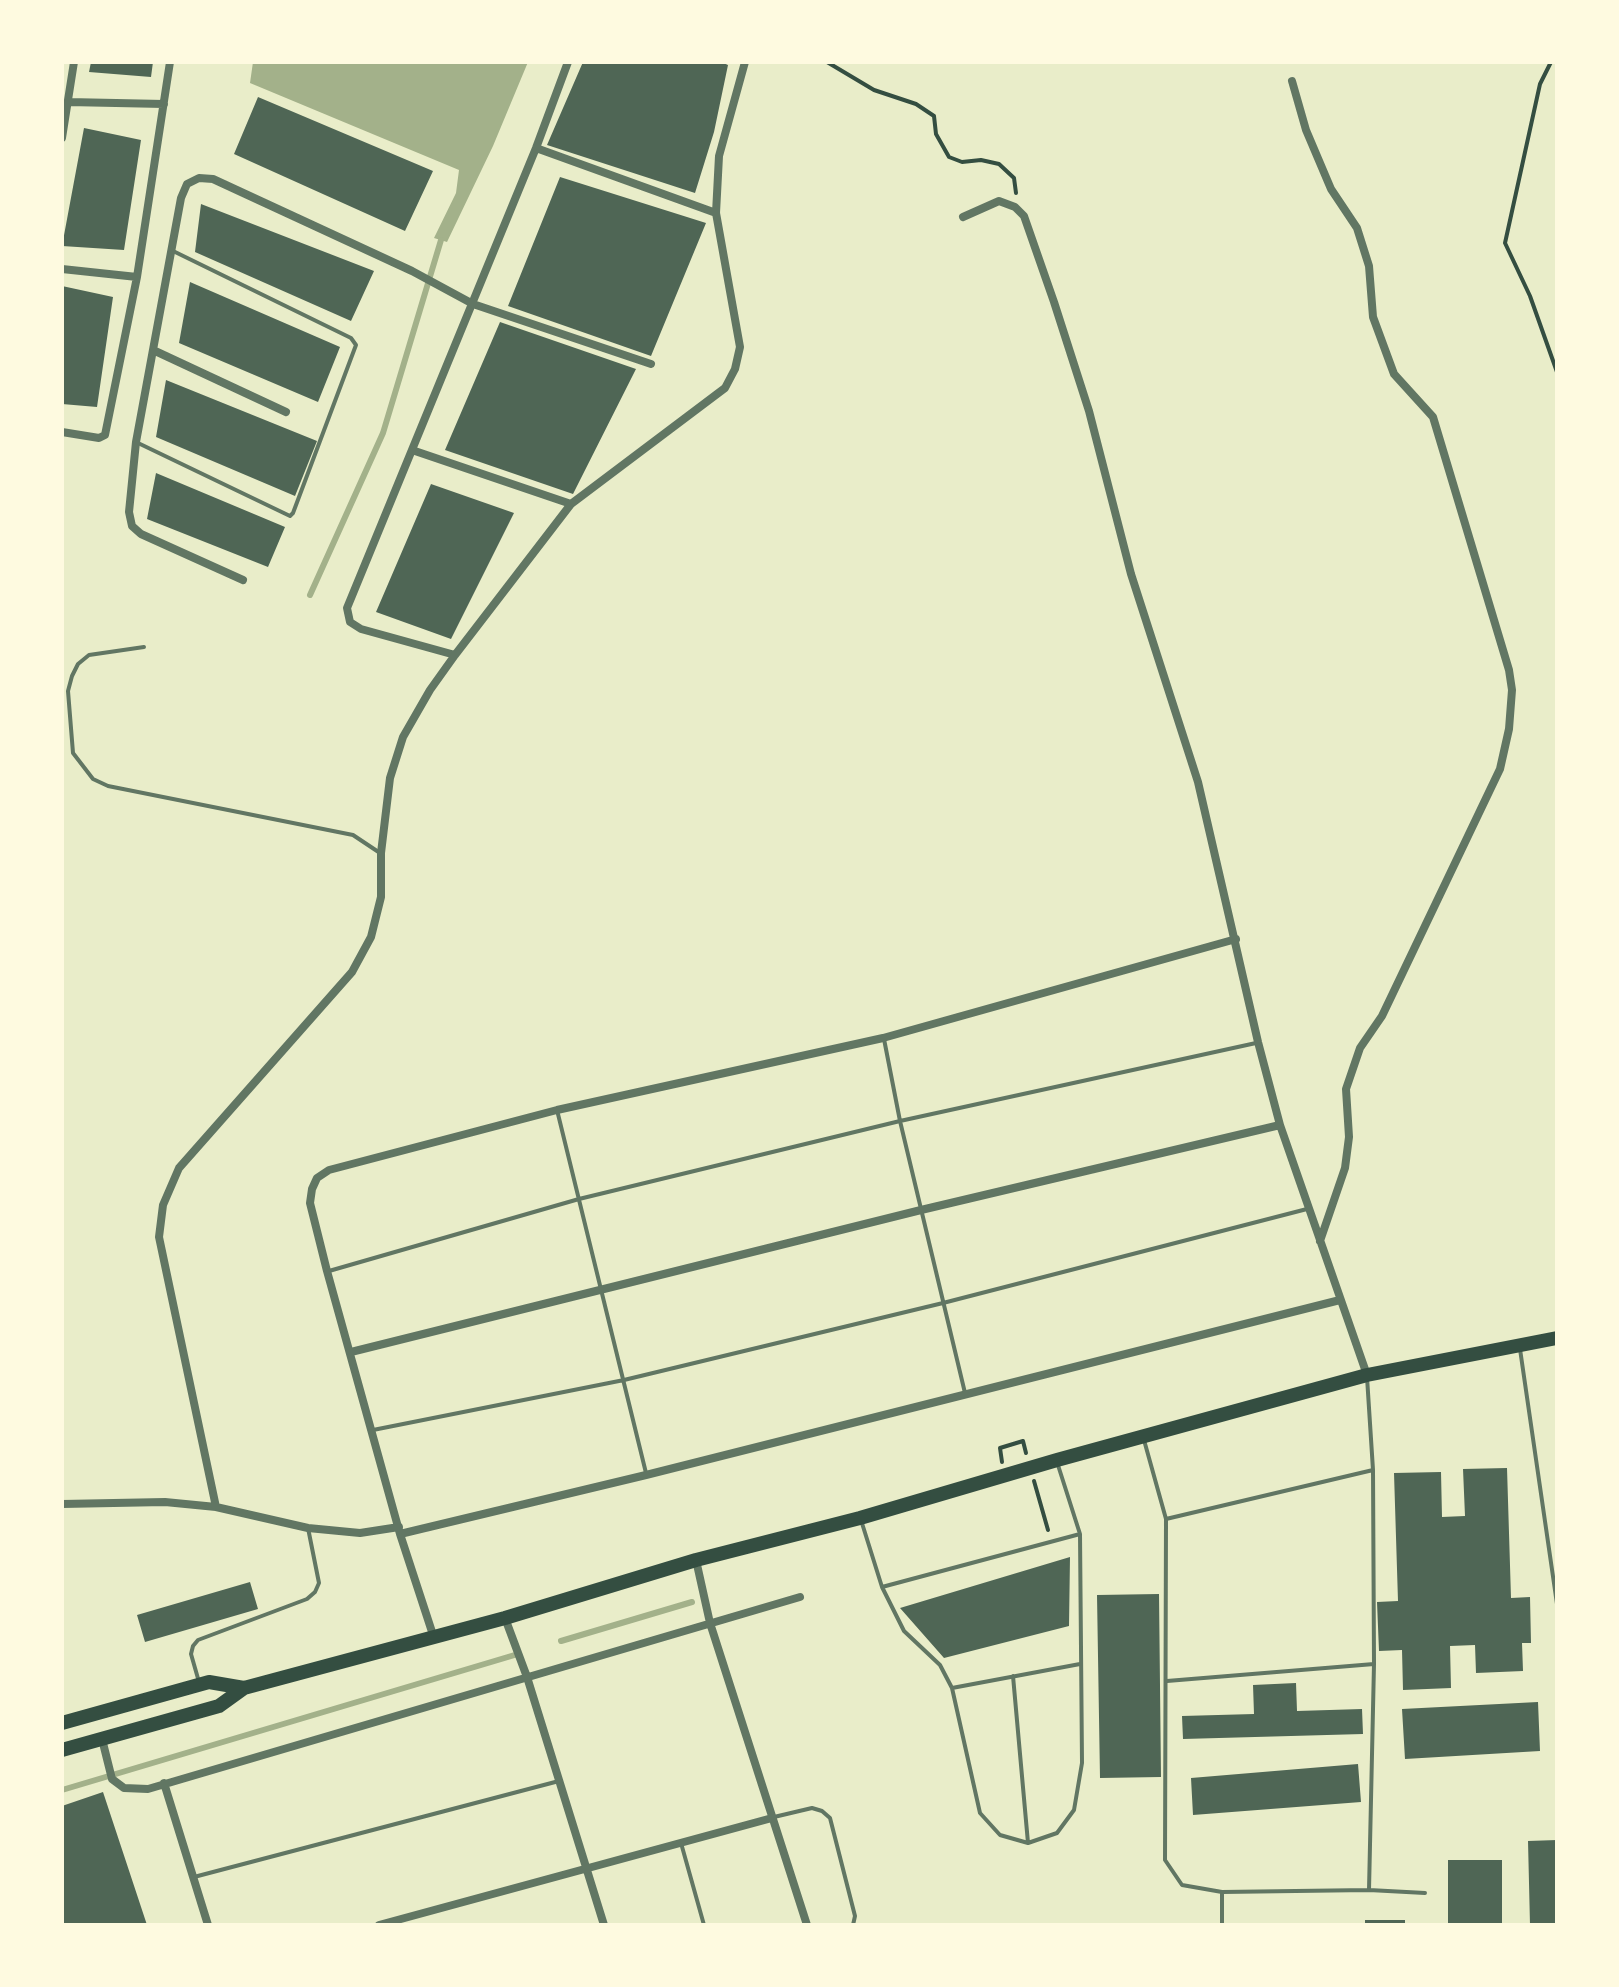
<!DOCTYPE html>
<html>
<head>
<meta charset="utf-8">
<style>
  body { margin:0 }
  #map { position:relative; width:1619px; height:1987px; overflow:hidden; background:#e9edc9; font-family:Montserrat,sans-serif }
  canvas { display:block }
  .frame { position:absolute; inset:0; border:64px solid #fefae0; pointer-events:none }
</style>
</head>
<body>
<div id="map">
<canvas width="1619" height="1987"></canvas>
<div class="frame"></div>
</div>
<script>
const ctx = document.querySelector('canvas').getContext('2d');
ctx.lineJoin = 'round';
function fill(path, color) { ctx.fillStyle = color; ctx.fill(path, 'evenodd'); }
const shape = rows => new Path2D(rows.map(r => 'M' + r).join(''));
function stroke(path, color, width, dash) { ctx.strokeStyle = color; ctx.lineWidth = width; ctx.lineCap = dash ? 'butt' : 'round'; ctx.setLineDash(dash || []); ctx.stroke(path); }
fill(shape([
  [253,62,528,62,493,146,447,242,434,238,456,193,459,170,250,83]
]), '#a3b18a');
stroke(shape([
  [310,595,383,433,441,240],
  [561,1641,692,1602],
  [62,1790,518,1654]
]), '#a3b18a', 6);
fill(shape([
  [91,62,153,62,151,77,89,72],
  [583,62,721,62,728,65,714,132,695,193,547,145],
  [258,97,433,171,405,231,234,154],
  [84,128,141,140,124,250,62,246],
  [560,177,706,223,651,356,508,306],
  [201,204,374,271,351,321,195,252],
  [190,282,340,347,318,402,179,343],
  [62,286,113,297,97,407,62,404],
  [500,322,636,369,573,494,445,450],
  [166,380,317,441,295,496,156,437],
  [156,473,285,527,268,567,147,519],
  [431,484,514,513,451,639,376,612],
  [1507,1468,1511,1598,1530,1597,1531,1643,1522,1643,1523,1671,1476,1673,1475,1645,1450,1646,1451,1688,1403,1690,1402,1650,1379,1651,1377,1602,1398,1601,1394,1473,1441,1472,1442,1517,1465,1516,1463,1469],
  [1070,1557,1069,1626,944,1658,900,1608],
  [250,1582,258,1609,145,1642,137,1615],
  [1159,1594,1161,1777,1100,1778,1097,1595],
  [1296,1683,1297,1711,1362,1709,1363,1734,1183,1739,1182,1716,1254,1714,1253,1685],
  [1538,1702,1540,1751,1405,1759,1402,1709],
  [1358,1764,1361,1802,1193,1815,1191,1778],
  [103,1792,147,1925,62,1925,62,1806],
  [1557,1840,1557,1925,1530,1925,1528,1841],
  [1448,1860,1502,1860,1502,1925,1448,1925],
  [1365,1920,1405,1920,1405,1925,1365,1925]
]), '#4f6655');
stroke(shape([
  [827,62,874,90,916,104,934,116,936,134,949,157,962,162,981,160,999,164,1014,178,1016,193],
  [1551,62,1540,84,1505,243,1530,296,1557,372],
  [1002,1462,1000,1448,1023,1441,1026,1453],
  [1034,1481,1048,1530]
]), '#344e41', 4);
stroke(shape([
  [138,443,290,516,293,513,356,345,351,338,171,250],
  [144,647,89,655,78,664,72,676,68,691,73,753,93,779,108,786,353,835,380,853],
  [884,1039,900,1121,965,1393],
  [557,1110,646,1473],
  [329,1271,579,1199,900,1121,1256,1043],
  [1520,1349,1557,1604],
  [373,1430,624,1380,943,1303,1307,1209],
  [1144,1440,1166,1519,1165,1860,1182,1885,1222,1892,1369,1890,1425,1893],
  [1373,1470,1374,1664],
  [1166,1519,1373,1470,1367,1377],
  [861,1520,882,1587,1080,1534,1057,1462],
  [882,1587,904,1631,940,1665,952,1688,980,1813,1000,1835,1028,1843,1057,1833,1074,1810,1082,1763,1080,1534],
  [1013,1676,1028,1843],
  [1167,1681,1374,1664,1369,1890],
  [199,1682,191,1654,193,1646,198,1640,307,1599,315,1592,319,1583,308,1528],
  [952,1688,1080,1664],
  [774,1817,812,1808,822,1811,830,1818,855,1916,853,1925],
  [681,1843,704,1925],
  [194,1877,559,1781],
  [1222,1892,1222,1925]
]), '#617663', 4);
stroke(shape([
  [568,62,536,148,347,608,350,622,361,629,455,655,571,504,725,388,735,369,740,347,716,213,719,156,745,62],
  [1292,81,1306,130,1331,189,1357,228,1369,266,1373,317,1394,374,1433,417,1509,670,1512,690,1509,729,1500,769,1382,1016,1360,1048,1346,1089,1349,1137,1345,1168,1320,1241],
  [68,102,164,104],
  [62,138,74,62],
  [536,148,716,213],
  [963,217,999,201,1015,207,1024,216,1054,302,1089,411,1131,574,1198,782,1258,1042,1280,1125,1367,1375],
  [62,269,137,277],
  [153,350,286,412],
  [62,432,99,438,105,435,137,277,170,62],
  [412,450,571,504],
  [243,580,141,534,132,526,129,512,136,442,181,198,187,184,199,178,213,179,412,271,473,304,651,364],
  [351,1352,921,1210,1280,1125],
  [62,1504,165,1502,216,1507,308,1528,360,1533,399,1527],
  [216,1507,159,1237,163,1205,179,1168,352,972,371,937,381,897,381,853,390,778,403,737,430,690,455,655],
  [400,1534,646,1475,1340,1300],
  [696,1560,710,1623,807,1925],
  [505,1618,527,1677,604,1925],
  [434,1638,400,1534,327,1271,310,1203,312,1189,317,1178,329,1170,557,1110,883,1038,1236,939],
  [102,1739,112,1779,124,1788,148,1789,800,1597],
  [164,1783,208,1925],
  [379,1925,772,1818]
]), '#617663', 8);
stroke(shape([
  [62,1723,209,1682,244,1688],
  [62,1750,219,1706,244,1688,505,1618,696,1560,860,1518,1057,1460,1367,1375,1557,1338]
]), '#344e41', 14);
</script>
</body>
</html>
